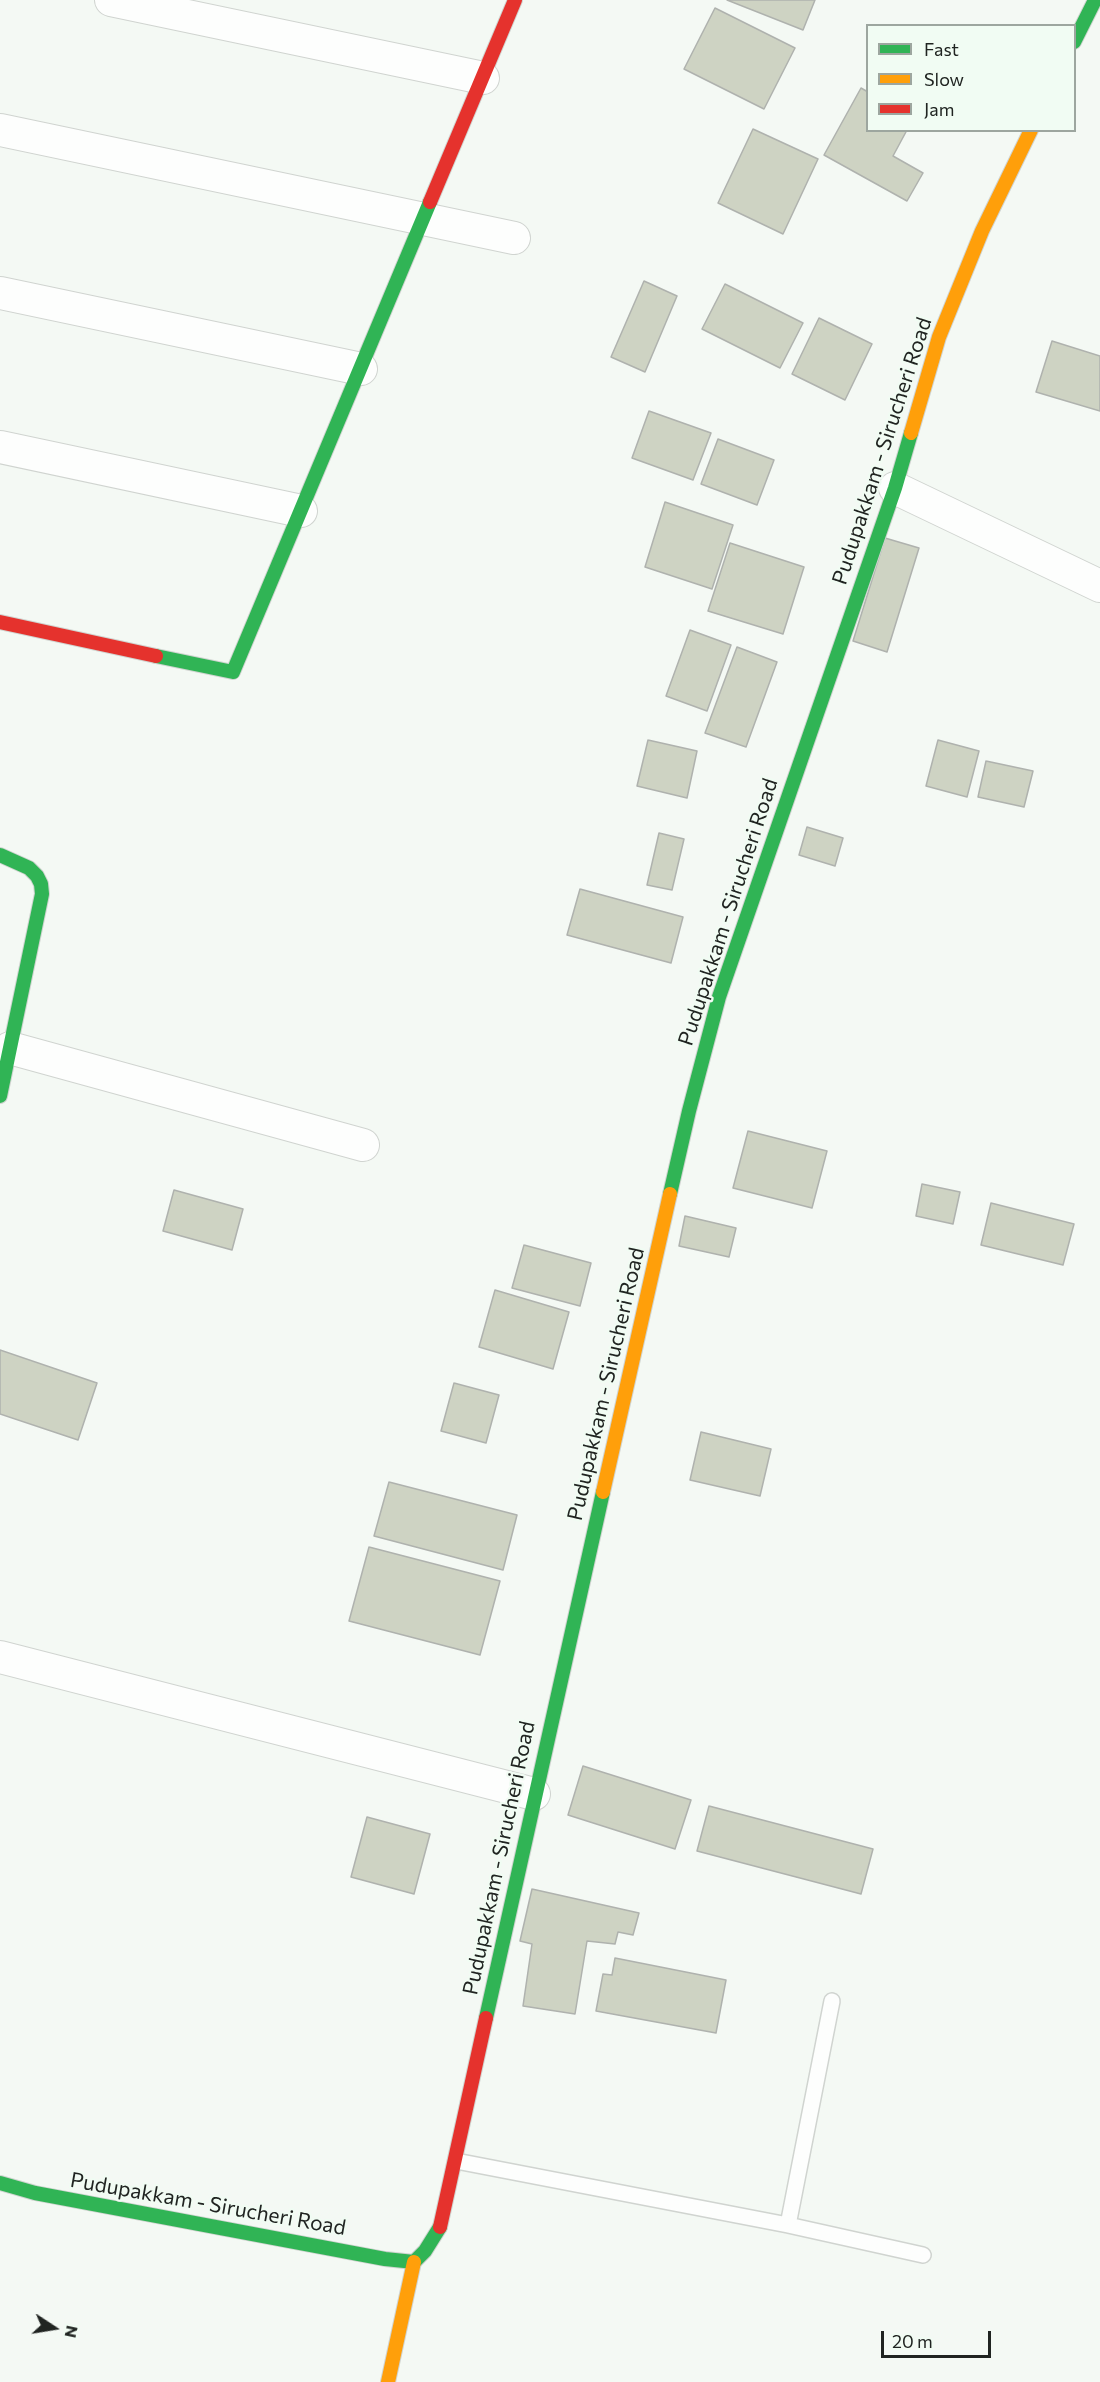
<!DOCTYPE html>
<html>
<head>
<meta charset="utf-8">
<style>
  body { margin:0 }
  #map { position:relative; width:1100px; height:2382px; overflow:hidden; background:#f4f9f4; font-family:Commissioner,sans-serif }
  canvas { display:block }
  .legend { position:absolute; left:866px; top:24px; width:210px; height:108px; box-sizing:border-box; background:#f1fcf3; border:2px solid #9da69f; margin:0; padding:8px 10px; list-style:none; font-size:18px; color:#202421 }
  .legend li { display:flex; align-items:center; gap:12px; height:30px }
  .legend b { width:30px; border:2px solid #9da69f }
  .north { position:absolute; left:24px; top:2298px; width:60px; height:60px; -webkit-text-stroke:4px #f1fcf3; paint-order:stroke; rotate:102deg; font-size:16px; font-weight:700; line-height:24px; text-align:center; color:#202421 }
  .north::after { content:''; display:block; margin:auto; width:21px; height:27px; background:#202421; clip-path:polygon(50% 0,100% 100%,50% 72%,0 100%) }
  .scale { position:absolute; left:881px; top:2331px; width:110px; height:27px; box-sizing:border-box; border:3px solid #202421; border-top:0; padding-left:8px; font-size:18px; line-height:21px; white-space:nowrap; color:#202421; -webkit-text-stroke:4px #f1fcf3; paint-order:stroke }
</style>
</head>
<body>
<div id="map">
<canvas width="1100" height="2382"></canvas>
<ul class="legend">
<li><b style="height:8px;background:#30b455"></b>Fast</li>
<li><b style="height:8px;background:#ff9f0a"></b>Slow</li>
<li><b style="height:8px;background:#e5322d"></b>Jam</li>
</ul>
<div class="north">N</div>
<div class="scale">20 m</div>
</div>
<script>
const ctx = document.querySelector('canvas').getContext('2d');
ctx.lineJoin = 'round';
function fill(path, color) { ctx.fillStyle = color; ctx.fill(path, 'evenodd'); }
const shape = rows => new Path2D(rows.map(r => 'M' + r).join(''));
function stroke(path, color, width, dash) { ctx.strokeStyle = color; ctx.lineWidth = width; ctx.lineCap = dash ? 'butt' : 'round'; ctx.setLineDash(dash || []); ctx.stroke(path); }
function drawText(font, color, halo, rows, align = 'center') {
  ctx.font = font + ' Commissioner,sans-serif'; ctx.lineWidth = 4.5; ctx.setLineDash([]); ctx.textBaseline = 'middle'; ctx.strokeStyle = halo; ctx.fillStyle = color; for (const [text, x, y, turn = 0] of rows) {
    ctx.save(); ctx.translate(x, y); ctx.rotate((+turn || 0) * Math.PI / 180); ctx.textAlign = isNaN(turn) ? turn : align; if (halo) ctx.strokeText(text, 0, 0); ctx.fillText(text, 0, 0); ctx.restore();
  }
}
const building = shape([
  [727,0,815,0,803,30,727,0],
  [715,8,795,48,764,109,684,69,715,8],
  [861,88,868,92,868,130,907,130,893,156,923,173,907,201,824,155,861,88],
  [753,129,818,159,783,234,718,203,753,129],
  [644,281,677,296,645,372,611,357,644,281],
  [725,284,803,323,780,368,702,329,725,284],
  [819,318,872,344,845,400,792,374,819,318],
  [1052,341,1100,356,1100,411,1036,392,1052,341],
  [649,411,711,433,693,480,632,458,649,411],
  [718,439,774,460,757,505,701,484,718,439],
  [665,502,733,525,712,589,645,567,665,502],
  [885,538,919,548,887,652,853,641,885,538],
  [730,543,804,567,783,634,708,611,730,543],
  [690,630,731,645,707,711,666,696,690,630],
  [737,647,777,662,746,747,705,733,737,647],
  [648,740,697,751,687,798,637,786,648,740],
  [938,740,979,751,967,797,926,786,938,740],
  [986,761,1033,771,1024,807,978,797,986,761],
  [807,827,843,838,835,866,799,855,807,827],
  [659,833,684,839,672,890,647,885,659,833],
  [580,889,683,917,671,963,567,935,580,889],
  [748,1131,827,1151,812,1208,733,1188,748,1131],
  [922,1184,960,1192,953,1224,916,1216,922,1184],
  [174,1190,243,1209,232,1250,163,1231,174,1190],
  [991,1203,1074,1224,1063,1265,981,1245,991,1203],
  [685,1216,736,1228,729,1257,679,1246,685,1216],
  [524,1245,591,1263,580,1306,512,1288,524,1245],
  [495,1290,569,1312,553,1369,479,1347,495,1290],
  [0,1350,97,1383,78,1440,0,1414,0,1350],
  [454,1383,499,1395,486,1443,441,1431,454,1383],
  [701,1432,771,1449,760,1496,690,1480,701,1432],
  [389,1482,517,1515,503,1570,374,1536,389,1482],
  [369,1547,500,1581,480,1655,349,1621,369,1547],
  [583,1766,691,1800,675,1849,568,1815,583,1766],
  [709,1806,873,1849,861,1894,697,1851,709,1806],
  [367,1817,430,1834,414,1894,351,1877,367,1817],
  [532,1889,639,1913,633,1935,618,1932,615,1944,587,1941,575,2014,523,2006,532,1944,520,1941,532,1889],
  [615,1958,726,1980,716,2033,596,2011,603,1974,612,1975,615,1958]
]);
fill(building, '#ced3c3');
stroke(building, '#afb2ae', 1.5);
const lane = shape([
  [456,2161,788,2225,923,2255],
  [788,2225,832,2001]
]);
const street = shape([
  [111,0,483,78],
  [0,130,514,238],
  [0,293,361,369],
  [0,447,301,511],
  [895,488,1100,586],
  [10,1048,363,1145],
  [0,1657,534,1794]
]);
const fast = shape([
  [1074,42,1095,0],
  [156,656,233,672,430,202],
  [0,855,29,868,37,876,41,884,42,894,0,1096],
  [670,1194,689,1111,719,997,895,488,911,433],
  [486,2018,603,1492],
  [0,2183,35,2193,385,2259,414,2262,425,2251,440,2227]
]);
const slow = shape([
  [911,433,939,337,982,231,1031,130],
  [603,1492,670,1194],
  [388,2382,414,2262]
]);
const jam = shape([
  [430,202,515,0],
  [0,622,156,656],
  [440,2227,486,2018]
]);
stroke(lane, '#d0d4d0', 18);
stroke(street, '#d0d4d0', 34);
stroke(fast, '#d0d4d0', 16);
stroke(slow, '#d0d4d0', 16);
stroke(jam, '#d0d4d0', 16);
stroke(lane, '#fdfefd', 15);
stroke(street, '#fdfefd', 32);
stroke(fast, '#30b455', 14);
stroke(slow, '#ff9f0a', 14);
stroke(jam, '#e5322d', 14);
drawText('21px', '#202421', '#f1fcf3', [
  ["Pudupakkam - Sirucheri Road",882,451,-72],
  ["Pudupakkam - Sirucheri Road",728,912,-72],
  ["Pudupakkam - Sirucheri Road",606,1384,-77],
  ["Pudupakkam - Sirucheri Road",499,1858,-78],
  ["Pudupakkam - Sirucheri Road",208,2204,10]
]);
</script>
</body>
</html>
